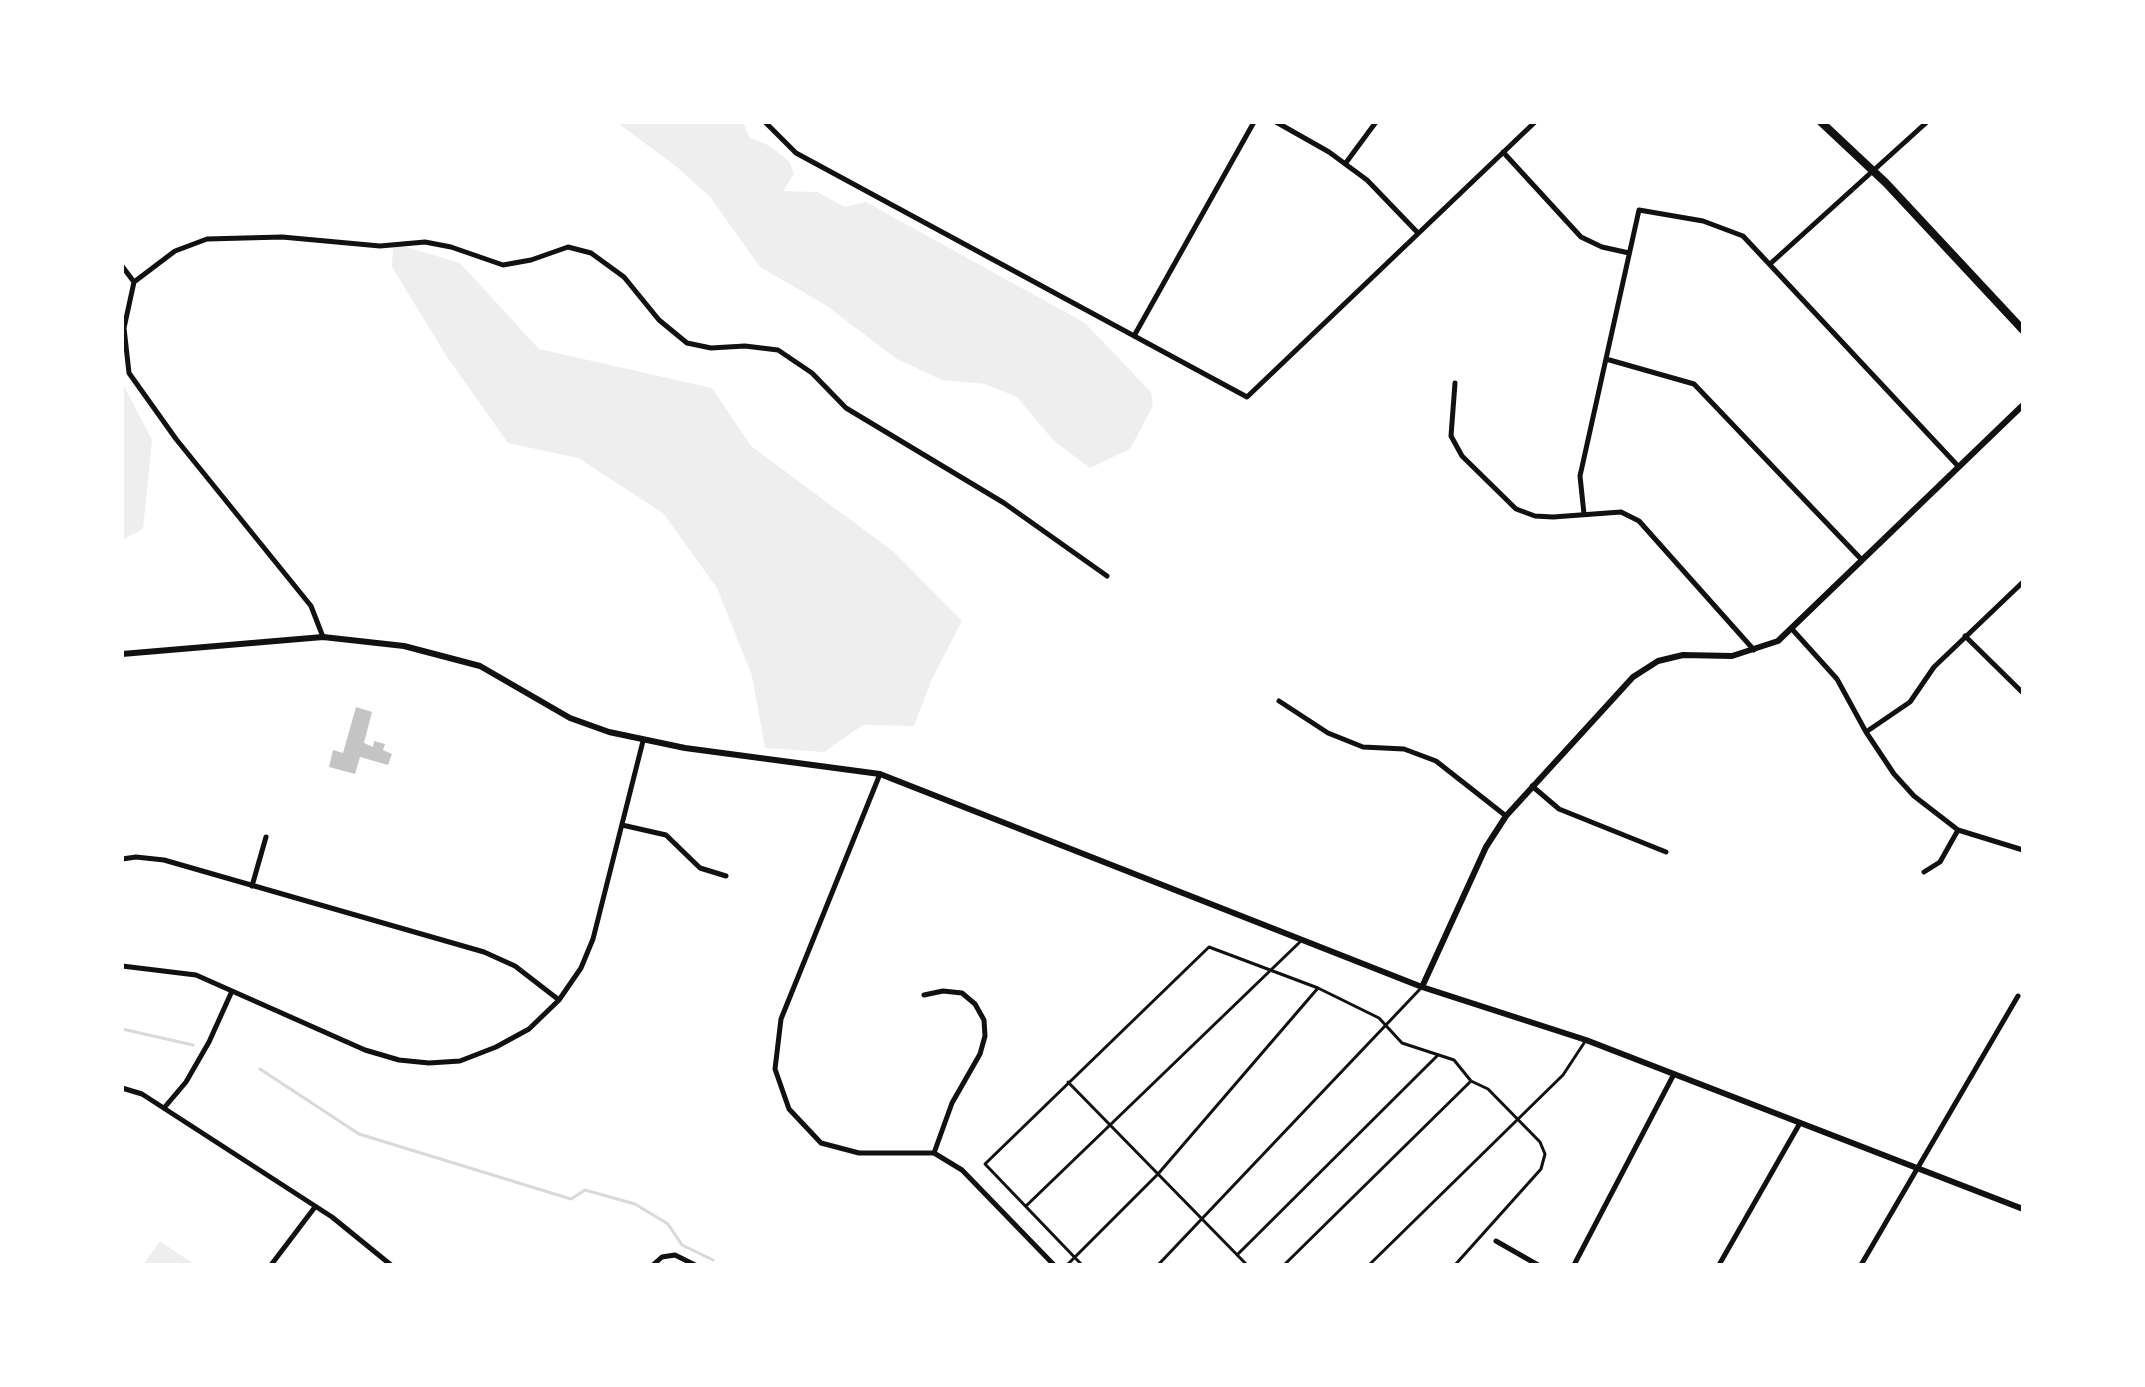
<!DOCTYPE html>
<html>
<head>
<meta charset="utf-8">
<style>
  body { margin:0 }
  #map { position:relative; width:2145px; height:1387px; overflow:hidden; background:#fff; font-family:Poppins,sans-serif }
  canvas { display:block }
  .frame { position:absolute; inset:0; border:124px solid #fff; pointer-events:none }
</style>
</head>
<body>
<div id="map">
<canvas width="2145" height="1387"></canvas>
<div class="frame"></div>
</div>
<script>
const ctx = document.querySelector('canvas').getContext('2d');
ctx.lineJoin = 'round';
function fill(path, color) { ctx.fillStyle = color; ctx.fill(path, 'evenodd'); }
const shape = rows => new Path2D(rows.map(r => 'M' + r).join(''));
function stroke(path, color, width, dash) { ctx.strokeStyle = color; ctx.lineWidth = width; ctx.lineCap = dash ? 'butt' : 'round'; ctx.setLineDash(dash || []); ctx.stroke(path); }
fill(shape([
  [616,122,743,122,750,138,768,145,789,161,794,174,783,191,817,192,845,207,866,202,1085,323,1151,392,1153,406,1130,449,1090,468,1053,440,1017,397,985,384,942,380,897,359,824,304,760,267,710,197,677,167],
  [393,243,460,263,539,349,712,388,751,446,894,552,962,621,931,681,914,726,863,725,824,752,765,748,752,676,717,588,663,513,578,458,508,443,447,357,392,267],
  [122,382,152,440,143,529,122,540],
  [160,1241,195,1265,143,1265]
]), '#eee');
stroke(shape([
  [122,1029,193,1045],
  [260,1069,359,1134,571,1199,585,1190,635,1204,668,1224,682,1245,713,1260]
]), '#d9d9d9', 3);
fill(shape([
  [356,707,372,712,364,743,373,747,374,741,385,744,383,750,392,754,388,765,360,757,355,774,329,767,333,750,343,753]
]), '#c4c4c4');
stroke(shape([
  [1068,1082,1247,1265],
  [1026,1206,1302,940],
  [1237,1255,1438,1055],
  [1067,1265,1158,1174,1318,988],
  [1082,1265,985,1164,1209,947,1318,988,1379,1018,1402,1043,1454,1060,1471,1081,1488,1089,1540,1142,1545,1154,1541,1169,1455,1265],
  [1158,1265,1422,987],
  [1284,1265,1471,1081],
  [1369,1265,1563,1075,1586,1040]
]), '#111', 3);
stroke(shape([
  [765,122,796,153,1247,397,1535,122],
  [1276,122,1329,152,1367,180,1418,233],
  [1503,152,1581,237,1602,247,1629,253],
  [1345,164,1376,122],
  [1770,264,1927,122],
  [122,266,134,282,124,328,129,373,176,439,311,606,323,637],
  [134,282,175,251,207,239,282,237,380,246,425,242,451,247,503,265,531,260,568,247,591,253,624,277,659,320,687,343,711,348,745,346,778,350,812,373,846,408,1004,503,1107,576],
  [1134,336,1254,122],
  [1606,359,1694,384,1861,559],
  [1455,383,1451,436,1462,456,1516,509,1535,516,1553,517,1621,512,1639,521,1754,650],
  [1584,514,1580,476,1639,210,1703,221,1743,236,1958,466],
  [1791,628,1837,679,1866,732,1894,774,1914,796,1958,830,2023,850],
  [1965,636,2023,693],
  [1279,701,1328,733,1363,747,1404,749,1436,761,1506,816],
  [1866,732,1910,702,1934,667,2023,582],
  [880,774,781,1019,775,1069,789,1109,821,1143,859,1153,934,1153,962,1170,1054,1265],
  [1532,786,1559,809,1666,852],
  [622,825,666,835,700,868,726,876],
  [122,859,136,857,164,860,484,952,515,966,559,1000],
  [1924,872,1940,862,1958,830],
  [252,886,266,837],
  [122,966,196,975,365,1050,399,1060,429,1063,460,1061,496,1047,529,1029,559,1000,581,968,593,939,643,741],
  [924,995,943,991,962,993,975,1004,984,1020,985,1036,980,1054,952,1103,934,1153],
  [122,1088,142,1094,332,1217,391,1265],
  [164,1108,186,1082,209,1042,232,991],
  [1496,1241,1538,1265],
  [271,1265,315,1207],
  [653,1265,662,1257,675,1255,695,1265],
  [1574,1265,1674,1074],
  [1719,1265,1800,1123],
  [1861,1265,2018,996]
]), '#111', 5);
stroke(shape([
  [122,654,323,637,404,646,480,666,570,718,609,732,685,748,880,774,1422,987,1586,1040,2023,1209],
  [1422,987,1486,847,1506,816,1633,677,1658,661,1683,655,1732,656,1778,641,2023,405]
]), '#111', 6);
stroke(shape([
  [1821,122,1886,183,2023,330]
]), '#111', 8);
</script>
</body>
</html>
